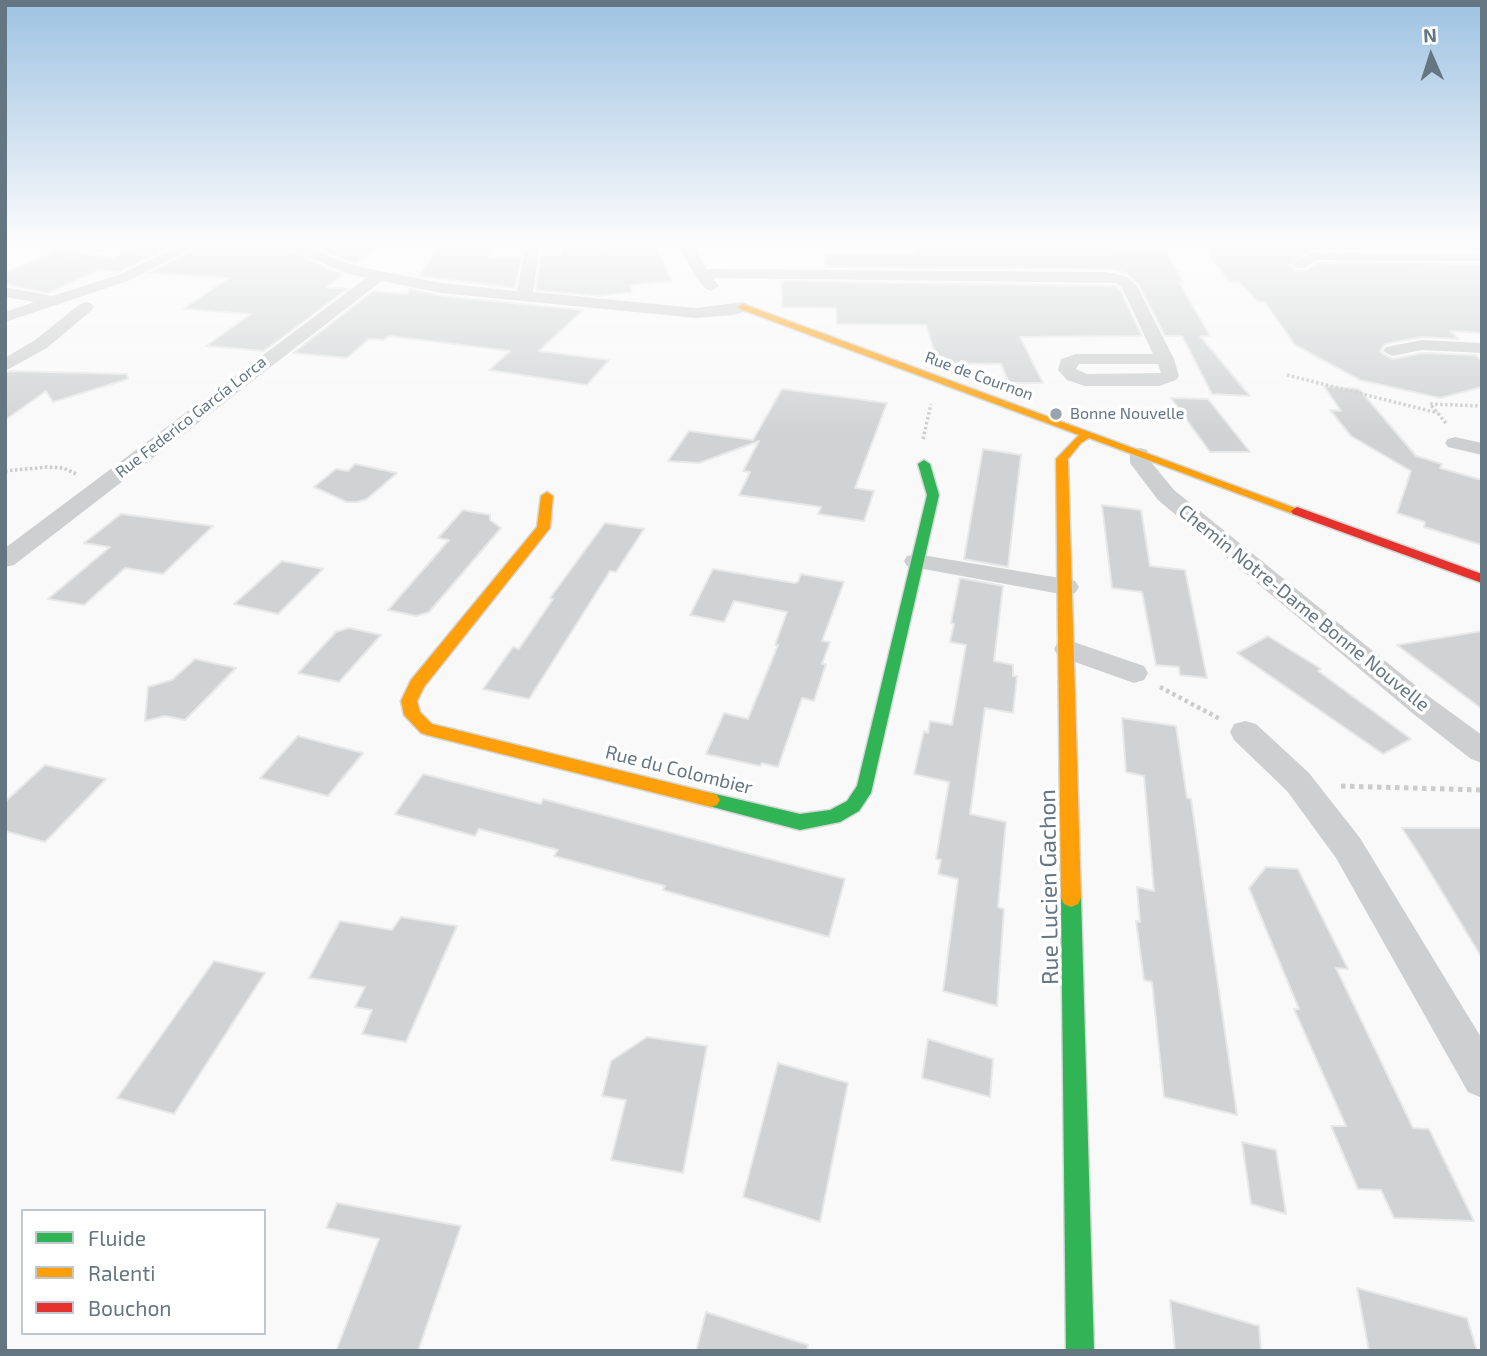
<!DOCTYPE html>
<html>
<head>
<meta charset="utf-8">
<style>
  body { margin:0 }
  #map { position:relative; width:1487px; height:1356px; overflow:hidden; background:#f9f9f9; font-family:"Exo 2",sans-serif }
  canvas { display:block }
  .frame { position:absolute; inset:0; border:7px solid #657683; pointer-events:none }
  .legend { position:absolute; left:21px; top:1209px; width:245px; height:126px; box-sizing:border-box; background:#fff; border:2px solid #c1c8cd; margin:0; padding:9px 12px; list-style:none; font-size:21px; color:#657683 }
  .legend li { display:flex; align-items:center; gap:14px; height:35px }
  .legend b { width:35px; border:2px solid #c1c8cd }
  .north { position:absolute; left:1396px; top:21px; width:70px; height:70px; -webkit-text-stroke:5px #fff; paint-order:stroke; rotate:357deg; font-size:19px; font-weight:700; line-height:28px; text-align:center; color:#657683 }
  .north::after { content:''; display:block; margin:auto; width:24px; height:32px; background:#657683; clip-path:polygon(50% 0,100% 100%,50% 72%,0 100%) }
</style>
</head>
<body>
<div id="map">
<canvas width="1487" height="1356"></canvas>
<div class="frame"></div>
<ul class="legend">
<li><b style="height:9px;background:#30b455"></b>Fluide</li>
<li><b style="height:9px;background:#ff9f0a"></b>Ralenti</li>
<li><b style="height:9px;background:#e5322d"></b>Bouchon</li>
</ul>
<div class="north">N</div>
</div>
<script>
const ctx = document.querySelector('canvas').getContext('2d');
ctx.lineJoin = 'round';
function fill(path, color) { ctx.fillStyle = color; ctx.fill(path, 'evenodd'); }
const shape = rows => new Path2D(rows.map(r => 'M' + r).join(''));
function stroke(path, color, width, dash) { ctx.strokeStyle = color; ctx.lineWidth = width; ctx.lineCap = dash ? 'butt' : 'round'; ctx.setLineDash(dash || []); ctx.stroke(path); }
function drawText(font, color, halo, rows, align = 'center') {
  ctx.font = font + ' "Exo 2",sans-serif'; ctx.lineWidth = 7; ctx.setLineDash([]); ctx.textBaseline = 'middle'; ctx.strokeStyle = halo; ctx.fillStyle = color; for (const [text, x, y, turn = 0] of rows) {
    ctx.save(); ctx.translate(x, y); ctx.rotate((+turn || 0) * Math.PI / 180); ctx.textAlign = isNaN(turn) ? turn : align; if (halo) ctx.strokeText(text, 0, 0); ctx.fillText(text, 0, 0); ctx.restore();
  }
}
const building = shape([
  [140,245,173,245,119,272,99,270,48,293,5,284,5,272,59,250,113,258,140,245],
  [202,245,277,245,343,275,327,287,347,289,264,351,206,346,251,314,183,309,229,278,149,273,202,245],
  [309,245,379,245,356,264,309,245],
  [565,245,600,245,600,250,654,245,672,281,630,285,632,292,598,296,536,290,541,256,562,255,565,245],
  [917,245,1074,245,1075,248,1166,252,1183,282,1179,282,1210,336,1200,336,1250,396,1212,394,1182,336,1165,336,1139,285,1127,273,1106,269,825,267,824,254,917,255,917,245],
  [1206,245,1482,245,1482,250,1313,249,1291,264,1295,271,1307,270,1317,263,1482,264,1482,333,1450,331,1459,339,1422,337,1385,344,1380,352,1393,359,1422,353,1476,355,1482,361,1482,387,1440,398,1360,380,1295,345,1265,302,1258,302,1239,282,1230,282,1208,254,1216,255,1206,245],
  [438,247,493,248,487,258,521,257,515,288,419,276,438,247],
  [782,281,1115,286,1120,290,1142,336,1020,337,1043,383,1009,383,1001,364,938,363,926,325,837,324,836,308,782,307,782,281],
  [410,289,441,296,583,310,539,351,609,360,587,385,489,370,510,351,389,336,384,340,369,339,347,358,293,353,373,291,407,294,410,289],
  [11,371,127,374,128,379,53,402,46,391,5,420,5,373,11,371],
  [1324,386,1359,389,1416,456,1442,464,1440,468,1482,480,1482,545,1424,527,1425,522,1397,513,1411,471,1351,436,1330,410,1341,411,1324,386],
  [782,389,887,403,855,488,874,491,864,521,818,514,821,507,739,495,750,472,743,471,759,441,699,463,668,461,689,431,753,440,782,389],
  [1171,398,1208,399,1250,452,1210,452,1171,398],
  [983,449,1021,455,1008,567,964,559,983,449],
  [355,464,397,473,367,499,357,502,347,502,314,487,336,469,348,471,355,464],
  [1102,505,1141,510,1150,566,1185,570,1207,678,1180,675,1179,667,1156,665,1142,592,1112,588,1102,505],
  [463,510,490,515,490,520,501,528,429,612,416,616,388,610,449,540,438,538,463,510],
  [121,514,213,526,163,574,125,568,84,605,48,599,110,547,84,543,121,514],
  [605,523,644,529,616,572,610,571,529,699,483,689,513,647,519,649,553,599,550,598,605,523],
  [282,561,323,569,278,614,234,604,282,561],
  [713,569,794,583,798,582,801,574,844,582,822,641,830,642,822,664,826,664,814,701,802,698,778,767,762,763,760,766,706,754,724,713,748,719,778,645,775,645,787,612,734,601,724,622,690,615,713,569],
  [960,578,1003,586,994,661,1013,665,1013,676,1017,676,1013,713,985,708,970,814,1006,822,998,907,1004,909,997,1006,943,991,958,879,938,874,941,860,936,859,949,782,914,774,924,731,928,733,930,721,952,725,966,645,950,642,954,624,951,623,960,578],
  [349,628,381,635,339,682,298,673,336,632,349,628],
  [1482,631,1482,709,1397,645,1482,631],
  [1268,636,1321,669,1318,671,1411,739,1383,754,1237,653,1268,636],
  [195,659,236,668,185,720,165,716,145,721,148,687,172,680,195,659],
  [1122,718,1176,726,1187,798,1191,799,1237,1115,1164,1097,1152,982,1144,980,1136,921,1140,922,1137,887,1154,891,1144,776,1126,772,1122,718],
  [298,736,332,745,363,753,328,796,260,778,298,736],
  [45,765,106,779,45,842,5,831,5,802,45,765],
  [423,774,541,804,543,799,845,879,829,937,663,890,665,886,554,856,558,850,479,829,475,836,395,814,423,774],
  [1402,828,1482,828,1482,958,1424,862,1402,828],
  [1266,867,1298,869,1348,969,1336,968,1413,1128,1429,1129,1474,1221,1394,1218,1381,1190,1358,1189,1331,1126,1346,1126,1294,1009,1299,1009,1249,888,1266,867],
  [401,917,457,926,406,1042,362,1034,372,1010,355,1007,365,987,309,978,340,921,392,930,401,917],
  [214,961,265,973,174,1114,117,1098,214,961],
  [647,1037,707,1046,683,1173,611,1160,626,1100,602,1096,611,1061,647,1037],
  [928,1039,993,1059,990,1097,922,1078,928,1039],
  [778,1063,848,1083,820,1222,743,1197,778,1063],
  [1242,1142,1276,1150,1286,1214,1251,1204,1242,1142],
  [337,1203,461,1226,418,1351,336,1351,379,1239,326,1228,337,1203],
  [1357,1288,1467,1318,1477,1351,1369,1351,1357,1288],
  [1170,1300,1259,1326,1261,1351,1175,1351,1170,1300],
  [706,1312,808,1345,807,1351,696,1351,706,1312]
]);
fill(building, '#d0d2d3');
stroke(building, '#e8e8e8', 2);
const fast = shape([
  [924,460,930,464,939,495,871,793,859,811,840,822,800,830,705,805,702,800,705,795,711,793,800,814,830,810,847,801,857,786,927,495,918,464,924,460],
  [1071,889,1078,892,1081,898,1094,1351,1066,1351,1061,898,1064,892,1071,889]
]);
const slow = shape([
  [743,304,1303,511,1297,515,1293,514,1089,438,1081,443,1068,459,1081,898,1078,904,1071,907,1064,904,1061,898,1056,459,1079,435,740,309,738,307,743,304],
  [547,492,553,496,550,528,424,687,417,701,420,712,432,724,711,793,717,795,720,800,717,805,711,807,427,735,421,733,404,715,401,701,411,680,537,527,541,496,547,492]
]);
const jam = shape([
  [1297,507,1482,574,1482,583,1293,514,1291,511,1297,507]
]);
stroke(fast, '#d5d6d7', 3);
stroke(slow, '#d5d6d7', 3);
stroke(jam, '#d5d6d7', 3);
stroke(shape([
  [38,275,99,250]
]), '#cbcccd', 2.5, [2, 2]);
stroke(shape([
  [1287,375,1438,413],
  [1446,423,1430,404,1482,406],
  [923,439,931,404],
  [5,471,47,467,64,468,76,474]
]), '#cbcccd', 3.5, [2.5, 2.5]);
stroke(shape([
  [1160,687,1220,719]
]), '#cbcccd', 4.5, [3.5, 3.5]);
stroke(shape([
  [1341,786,1482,790]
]), '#cbcccd', 5, [4.5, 4.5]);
fill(shape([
  [180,245,199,245,128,281,5,322,5,312,34,302,5,297,5,287,52,296,118,275,180,245],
  [279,245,300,245,355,266,441,283,517,291,526,245,540,245,533,292,696,308,743,302,751,307,749,310,734,315,696,318,441,293,382,281,14,565,5,567,5,548,366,278,346,273,279,245],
  [678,245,692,245,707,269,1106,272,1126,276,1137,286,1174,359,1179,376,1176,380,1159,386,1085,386,1067,380,1058,370,1061,359,1076,354,1153,354,1122,288,1116,283,713,278,719,286,711,291,706,289,695,276,678,245],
  [1079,364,1158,364,1161,373,1087,374,1076,369,1079,364],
  [1313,252,1482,253,1482,261,1316,260,1305,268,1295,268,1293,265,1295,262,1313,252],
  [86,302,92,304,94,307,92,310,47,348,5,371,5,358,35,340,80,304,86,302],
  [1422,340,1482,343,1482,353,1422,350,1392,356,1383,351,1386,347,1422,340],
  [1455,437,1482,443,1482,455,1448,447,1445,443,1448,439,1455,437],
  [1140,448,1147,450,1151,462,1174,490,1431,698,1482,735,1482,763,1471,759,1411,712,1158,500,1130,463,1130,454,1133,450,1140,448],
  [916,554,1066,579,1075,581,1079,587,1075,593,1066,595,907,566,904,561,907,556,916,554],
  [1068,640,1144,666,1148,673,1144,680,1134,683,1058,656,1054,649,1058,642,1068,640],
  [1245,721,1256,724,1309,773,1360,838,1482,1039,1482,1098,1468,1092,1336,858,1287,791,1234,740,1230,732,1234,724,1245,721]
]), '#cecfd0');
fill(fast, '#30b455');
fill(slow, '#ff9f0a');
fill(jam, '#e5322d');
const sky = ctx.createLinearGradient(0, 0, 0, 435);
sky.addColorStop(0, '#9dc2e2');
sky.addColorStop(0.56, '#fcfcfc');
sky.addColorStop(1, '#fcfcfc00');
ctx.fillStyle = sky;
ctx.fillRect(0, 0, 1487, 435);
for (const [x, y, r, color] of [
  [1056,414,7,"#99a4ac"]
]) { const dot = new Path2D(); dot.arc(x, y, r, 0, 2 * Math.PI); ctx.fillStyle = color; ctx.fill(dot); stroke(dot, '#fff', 2.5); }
drawText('16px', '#657683', '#fff', [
  ["Rue de Cournon",979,376,20],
  ["Rue Federico García Lorca",191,417,-38]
]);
drawText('16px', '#657683', '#fff', [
  ["Bonne Nouvelle",1070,414]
], 'left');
drawText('19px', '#657683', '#fff', [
  ["Chemin Notre-Dame Bonne Nouvelle",1304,608,39],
  ["Rue du Colombier",679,770,14]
]);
drawText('23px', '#657683', '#fff', [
  ["Rue Lucien Gachon",1049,887,-91]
]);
</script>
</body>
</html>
